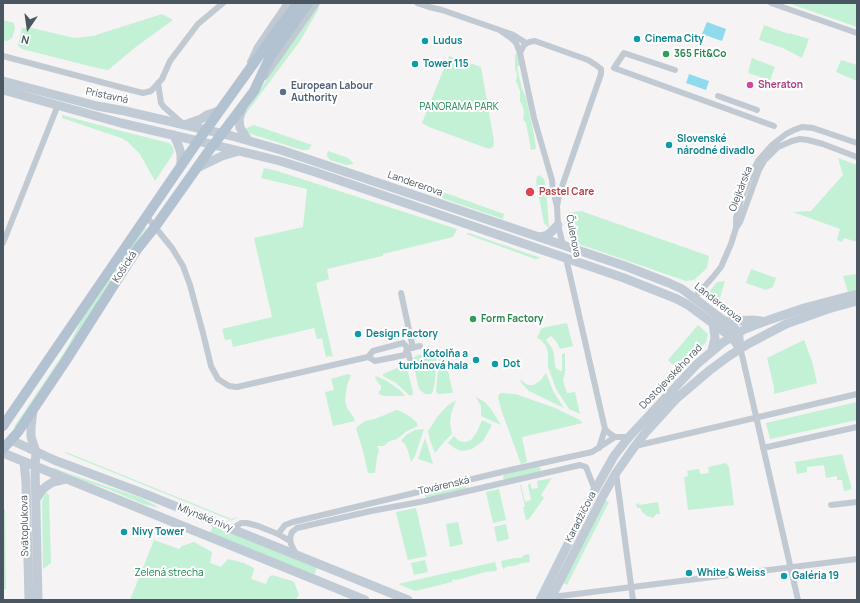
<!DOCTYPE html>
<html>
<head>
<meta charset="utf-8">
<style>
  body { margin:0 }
  #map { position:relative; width:860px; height:603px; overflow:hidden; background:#f5f3f3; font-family:Manrope,sans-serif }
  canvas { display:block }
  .frame { position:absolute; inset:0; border:4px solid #4a5661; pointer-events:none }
  .north { position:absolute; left:8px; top:8px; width:40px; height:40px; -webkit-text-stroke:3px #fff; paint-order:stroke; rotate:193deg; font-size:11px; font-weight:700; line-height:16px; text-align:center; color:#4a5661 }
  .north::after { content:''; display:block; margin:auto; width:14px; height:18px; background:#4a5661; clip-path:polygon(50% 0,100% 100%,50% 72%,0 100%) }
</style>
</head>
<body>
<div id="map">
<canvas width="860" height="603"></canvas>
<div class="frame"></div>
<div class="north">N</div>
</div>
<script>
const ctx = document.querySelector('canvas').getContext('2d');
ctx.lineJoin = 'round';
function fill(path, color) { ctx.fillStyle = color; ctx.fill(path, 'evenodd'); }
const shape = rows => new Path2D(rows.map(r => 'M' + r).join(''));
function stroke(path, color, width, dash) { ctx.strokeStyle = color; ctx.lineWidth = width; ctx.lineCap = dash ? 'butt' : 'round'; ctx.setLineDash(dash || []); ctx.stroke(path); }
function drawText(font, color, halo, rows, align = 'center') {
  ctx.font = font + ' Manrope,sans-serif'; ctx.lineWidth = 4; ctx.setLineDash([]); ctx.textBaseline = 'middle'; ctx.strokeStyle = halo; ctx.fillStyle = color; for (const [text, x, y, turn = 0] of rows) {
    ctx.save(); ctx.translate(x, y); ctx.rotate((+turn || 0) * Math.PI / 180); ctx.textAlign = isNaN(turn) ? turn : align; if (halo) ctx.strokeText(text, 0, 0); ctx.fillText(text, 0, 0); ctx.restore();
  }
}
fill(shape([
  [788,3,857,3,857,27],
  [318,6,319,8,318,10,300,41,242,119,245,112,288,48],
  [162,14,173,20,137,46,108,70,97,68,22,49,18,46,22,28,32,28,74,38,93,36],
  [3,20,14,23,15,28,12,38,7,41,3,40],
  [764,25,789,34,789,33,809,39,802,58,783,48,759,40],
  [515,54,518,54,521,65,517,67,522,89,526,97,534,134,536,149,531,150,526,123,523,119,524,113,523,107,520,101,520,91,516,81,517,75,516,71,515,69],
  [449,56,481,67,494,141,493,147,489,149,429,127,422,123],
  [752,58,775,67,770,80,748,73],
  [841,60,857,65,857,81,836,72],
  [62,115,121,131,169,143,173,147,174,152,171,157,155,181,140,154,128,142,121,138,62,118],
  [254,125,312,145,308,150,302,150,251,134,245,130,247,128],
  [328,151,348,158,354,164,346,165,330,160,327,156,327,154],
  [838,158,857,165,857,242,844,238,842,242,837,240,840,229,793,212,811,211,843,175],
  [264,168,277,171,457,229,453,237,383,254,383,256,382,256,327,269,329,279,316,283,333,357,331,356,326,357,322,338,317,339,314,328,233,347,231,339,225,340,222,329,272,317,254,238,303,227,307,189,261,178],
  [539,175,544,179,546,189,549,228,544,223,536,181,537,177],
  [426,186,504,214,503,219,424,192],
  [581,211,709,256,707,268,694,280,686,281,576,243,568,234,565,221,569,213],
  [145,226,146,228,145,230,108,285,76,339,16,428,14,427,67,348,83,317],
  [469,233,541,258,535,259,466,234],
  [751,269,776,278,773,287,766,290,746,283],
  [857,274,857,289,848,292,843,276],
  [725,281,720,298,720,307,709,296,709,292,717,282],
  [567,323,573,346,560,349,556,341,551,336,548,338,546,340,552,348,554,354,555,367,557,369,561,371,562,371,562,354,565,353,565,372,563,381,567,393,575,392,580,414,569,409,556,389,548,367,548,353,546,346,541,340,537,338,541,329,546,327],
  [698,325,708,334,706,342,679,371,668,360],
  [804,340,812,361,817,383,774,394,774,387,767,358],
  [437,349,435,381,433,391,431,394,425,394,420,390,418,386,413,361,414,358,416,356],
  [443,350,453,393,438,394,436,392,440,351],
  [406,364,413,392,412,396,409,395,396,383,383,376,383,374],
  [546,373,553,391,564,408,529,391,522,384,520,379,526,384,529,385,533,385,540,381],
  [348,374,351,375,347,385,345,401,347,408,354,418,355,421,333,426,325,392,334,390,331,379],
  [376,376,387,381,401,391,405,396,384,396,379,394,379,391,381,390,381,386,377,381,375,377],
  [501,393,515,394,524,397,555,408,578,419,583,423,522,437,527,462,521,464,502,412,498,398,499,394],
  [476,397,485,402,491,409,501,425,481,416,481,406],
  [456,400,451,414,450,423,452,434,444,442,435,453,430,440,428,431,438,416,447,406],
  [857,402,857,420,770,439,766,423],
  [396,410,400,411,406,414,413,419,417,423,418,426,407,431,397,439,393,440,388,442,384,446,377,446,379,450,377,457,375,473,368,473,363,451,356,428,365,421,375,419],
  [482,420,492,425,483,441,472,449,462,451,456,449,448,443,454,436,459,441,464,442,469,441,472,439,477,432],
  [424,429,415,456,411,462,408,451,405,444,401,441,406,435,415,430],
  [425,438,431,457,433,464,418,459],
  [66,452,229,518,232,519,237,517,238,517,233,520,228,519,65,453],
  [842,454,852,489,844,491,842,480,837,480,837,476,826,478,824,465,807,467,807,472,797,474,795,462],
  [726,463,729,467,734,505,688,510,684,477,688,476,687,471,699,469,700,474,709,473,708,467],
  [538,466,541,469,540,472,506,480,503,478,504,474],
  [54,468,73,475,142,498,160,508,143,504,108,489,80,480,53,470],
  [552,478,541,495,544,498,529,519,526,520,523,507,525,507,520,485,521,485,525,502,531,500,528,485,530,483,532,489,538,488,537,481],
  [464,483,466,485,466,489,427,498,425,496,425,493],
  [499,489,506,520,493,523,486,492],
  [46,492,49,495,51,563,43,569,42,501],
  [604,500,609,502,567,585,563,583],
  [658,502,660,514,656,514,653,518,647,516,642,512,640,508,637,508,636,504,639,503,639,505],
  [416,508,427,556,408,560,396,512],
  [5,509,6,589,3,589,3,510],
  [458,522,463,544,450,547,446,524],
  [210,524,317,567,314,576,208,533,211,531,212,529,212,526],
  [506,524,509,539,497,542,494,527],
  [154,540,179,549,182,546,194,542,212,552,212,553,210,563,221,567,228,559,244,563,254,568,254,570,251,579,266,584,269,577,272,575,292,581,294,582,299,595,296,599,297,600,130,600],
  [529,554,530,562,522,563,514,566,508,566,503,569,501,561,515,558,521,558,524,555],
  [425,560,428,572,414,575,411,563],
  [495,562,497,569,496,571,485,572,475,575,456,580,453,579,452,582,415,591,398,584]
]), '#c3f1d5');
fill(shape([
  [707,22,726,29,722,41,702,34],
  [689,74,709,81,706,90,686,83]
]), '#90daee');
stroke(shape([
  [417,3,429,7,442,10,511,34,515,36,526,43],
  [771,3,857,33],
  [501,31,511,38,516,43,520,53,534,118,552,180,553,191,557,206,558,225,563,245],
  [520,53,524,45,529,42,535,41,588,60,596,65,601,69,601,74,559,195,557,206],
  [3,56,131,90,143,93,151,91,162,79,170,61,198,24,223,3],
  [250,62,257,47,287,3],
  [675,70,624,53,614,68,774,126],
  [265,77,317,3],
  [158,83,161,103,164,107,183,124],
  [718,96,757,110],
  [146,216,172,248,183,266,190,285,203,333,211,366,218,379,229,386,237,387,368,357],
  [736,228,736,218,741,200,750,177,758,161,772,145,786,134,794,130,802,127,813,128,857,143],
  [3,243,58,105],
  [566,258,605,429,599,448],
  [401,293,413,348],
  [694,298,713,277,721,267,731,244,736,228,740,222,759,170,764,161,778,147,792,141,800,139,808,140,823,144,857,157],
  [403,343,406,346,407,349,405,355,375,361,368,357,373,351,403,343],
  [740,349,742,355,798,600],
  [411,363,407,349,420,346],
  [605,429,609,433,615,437,629,437],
  [635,446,857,394],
  [763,448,857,427],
  [616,473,633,600],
  [831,505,857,502],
  [232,529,241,523,247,523,258,526,278,534,290,541],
  [278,534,285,525,293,522,510,470,592,452,615,437],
  [296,554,291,544,290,538,292,532,297,528,371,511,425,501,580,465,586,467,595,490],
  [552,597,857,559]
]), '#c1cad2', 6);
stroke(shape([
  [3,81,97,106,125,111,232,136,281,150,625,266,669,283,682,289,694,298,735,329,738,333,739,338,740,349],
  [3,90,121,123,198,141,280,161,315,172,624,278,677,299,688,305,727,334,734,340,740,349],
  [242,109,239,119,240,128,248,140],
  [184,125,201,119,207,115,219,111],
  [174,135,179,147,181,154,181,166],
  [197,168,222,156,239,151],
  [539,237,545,236,550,233,558,225],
  [725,321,734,321,753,320,761,321],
  [712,350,715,338,713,323],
  [33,411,31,427,31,437,36,452,35,466,38,600],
  [11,440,54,460,145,494,408,600],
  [3,453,365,600],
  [24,462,26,482,29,600],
  [36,499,43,489,48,485,53,482,66,479],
  [540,600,595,490,614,456,629,437,697,364,722,343,745,329,763,322,804,308,857,294],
  [550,600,604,494,616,473,635,446,646,432,677,398,710,370,729,356,748,344,786,324,828,309,857,301]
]), '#c1cbd6', 9);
stroke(shape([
  [3,426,198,141,297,3],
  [3,449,18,432,65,362,119,277,138,248,155,227,208,152,254,91,270,57,308,3]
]), '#b3c2d1', 10);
stroke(shape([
  [100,3,126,3]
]), '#b5b8bd', 2);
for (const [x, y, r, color] of [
  [637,39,4,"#0f9aa8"],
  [425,41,4,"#0f9aa8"],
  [666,54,4,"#2e9e5b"],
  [415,64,4,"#0f9aa8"],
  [750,85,4,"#d1479c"],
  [283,92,4,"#5c6f8a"],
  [669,145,4,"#0f9aa8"],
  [530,192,5,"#e0444e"],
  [473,319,4,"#2e9e5b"],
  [358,334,4,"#0f9aa8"],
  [476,360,4,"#0f9aa8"],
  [495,364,4,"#0f9aa8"],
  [124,532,4,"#0f9aa8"],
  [689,573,4,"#0f9aa8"],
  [784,576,4,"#0f9aa8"]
]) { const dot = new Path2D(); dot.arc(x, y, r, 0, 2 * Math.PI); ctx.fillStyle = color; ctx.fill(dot); stroke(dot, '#fff', 1.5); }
drawText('bold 10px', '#0d838f', '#fff', [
  ["Cinema City",645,39],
  ["Ludus",433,41],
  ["Tower 115",423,64],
  ["Slovenské",677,139],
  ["národné divadlo",677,151],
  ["Design Factory",366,334],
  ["Kotolňa a",468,354,"right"],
  ["turbínová hala",468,366,"right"],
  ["Dot",503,364],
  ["Nivy Tower",132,532],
  ["White & Weiss",697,573],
  ["Galéria 19",792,576]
], 'left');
drawText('bold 10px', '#27864d', '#fff', [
  ["365 Fit&Co",674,54],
  ["Form Factory",481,319]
], 'left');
drawText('bold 10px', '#b23c85', '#fff', [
  ["Sheraton",758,85]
], 'left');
drawText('bold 10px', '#4e5e75', '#fff', [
  ["European Labour",291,86],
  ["Authority",291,98]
], 'left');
drawText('10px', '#4a5661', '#fff', [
  ["Prístavná",107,96,12],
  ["Landererova",415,184,19],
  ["Olejkárska",741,189,-69],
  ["Čulenova",573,236,79],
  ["Košická",125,267,-57],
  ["Landererova",718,303,38],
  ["Dostojevského rad",671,377,-46],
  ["Továrenská",444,486,-13],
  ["Karadžičova",581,517,-63],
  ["Mlynské nivy",205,518,22],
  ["Svätoplukova",25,526,-91]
]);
drawText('10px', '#17864f', '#fff', [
  ["PANORAMA PARK",459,107],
  ["Zelená strecha",169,573]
]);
drawText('bold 10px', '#be3a42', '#fff', [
  ["Pastel Care",539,192]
], 'left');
</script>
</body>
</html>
